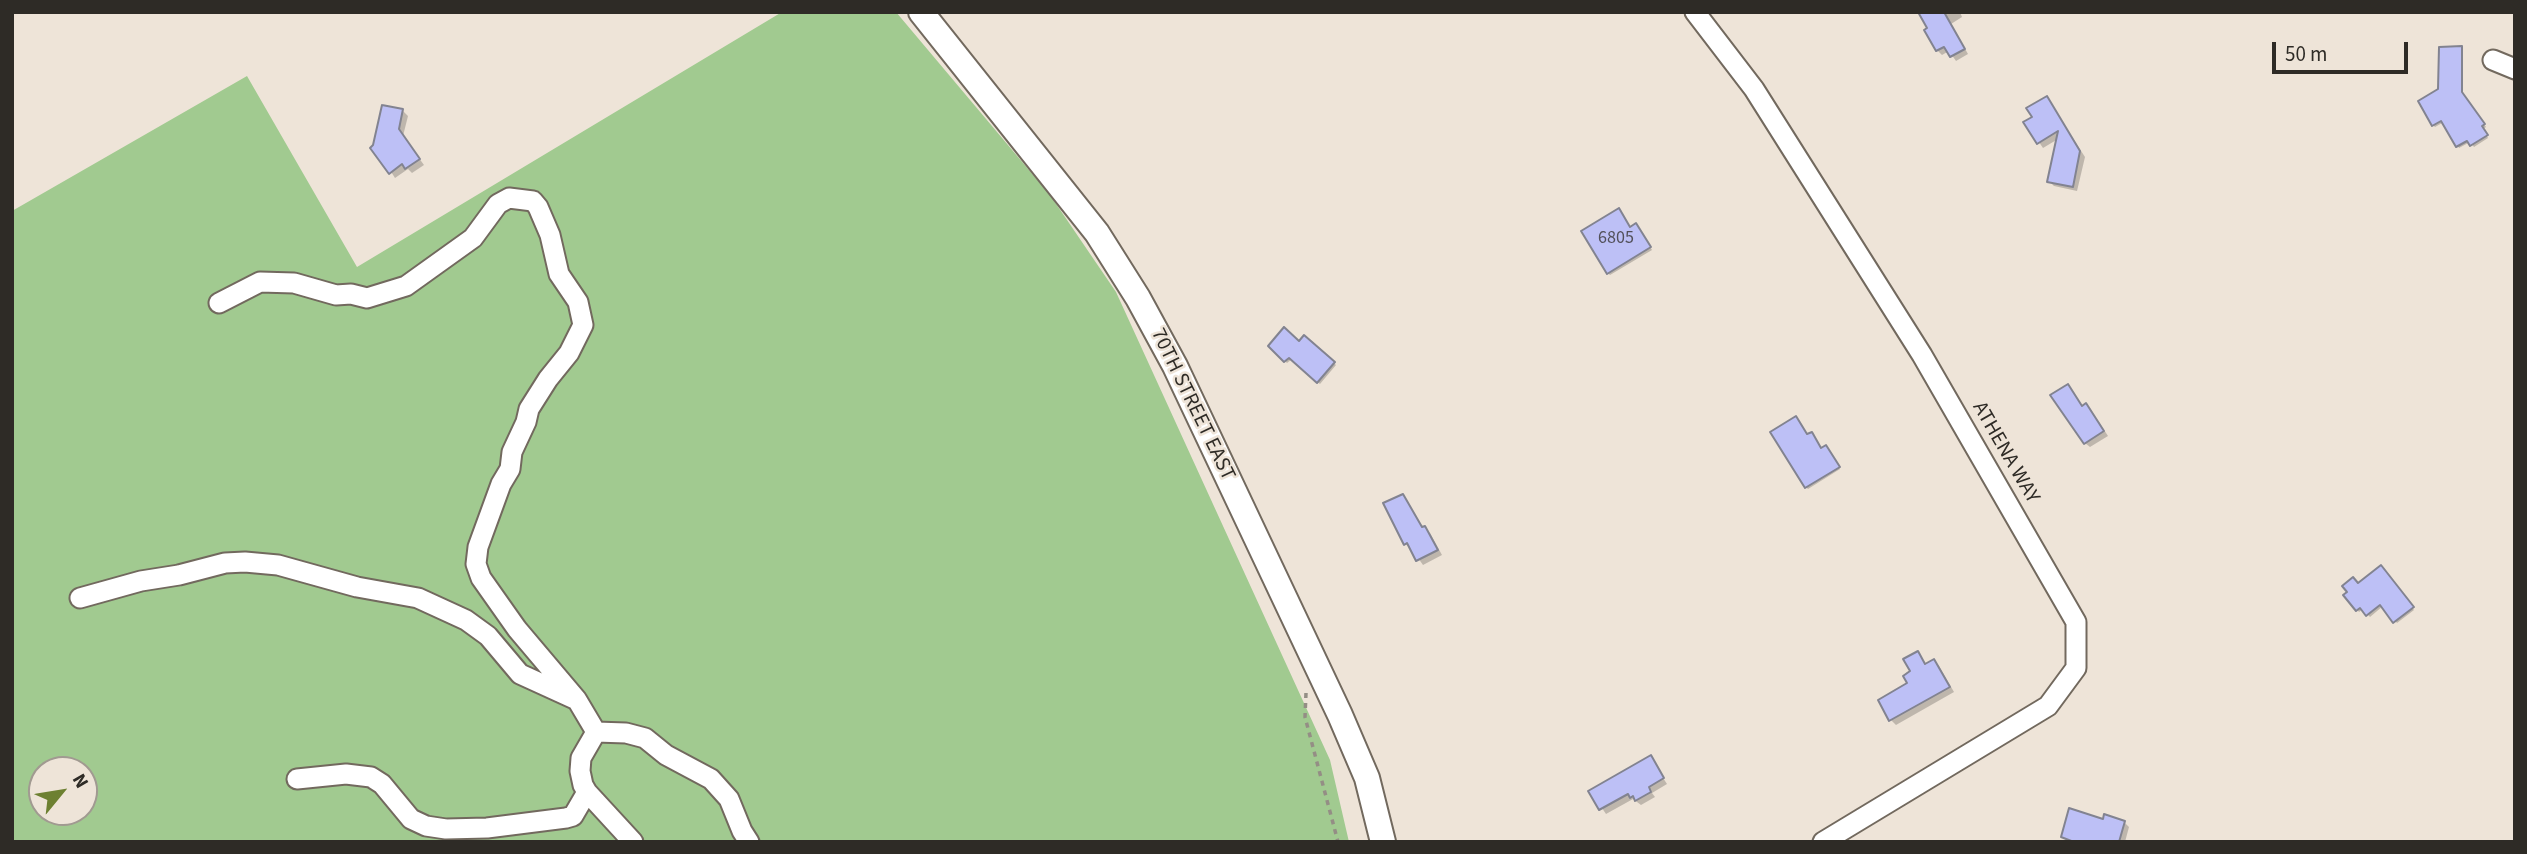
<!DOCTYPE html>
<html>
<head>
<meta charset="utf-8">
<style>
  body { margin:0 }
  #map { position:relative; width:2527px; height:854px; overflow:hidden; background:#eee4d8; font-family:"Source Sans 3",sans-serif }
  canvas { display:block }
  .frame { position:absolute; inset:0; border:14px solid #2e2b26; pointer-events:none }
  .north { position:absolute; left:28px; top:756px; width:70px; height:70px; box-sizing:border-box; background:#eee4d8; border:2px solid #a19a91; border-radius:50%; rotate:60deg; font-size:19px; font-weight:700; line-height:28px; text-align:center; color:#2e2b26 }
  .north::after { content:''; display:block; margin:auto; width:24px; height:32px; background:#6d8031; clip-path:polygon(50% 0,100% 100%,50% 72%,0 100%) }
  .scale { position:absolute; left:2272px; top:42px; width:136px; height:32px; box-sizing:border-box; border:4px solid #2e2b26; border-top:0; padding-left:9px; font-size:21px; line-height:24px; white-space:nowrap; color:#2e2b26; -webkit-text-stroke:5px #eee4d8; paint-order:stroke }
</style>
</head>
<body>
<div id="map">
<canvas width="2527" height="854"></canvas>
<div class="frame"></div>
<div class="north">N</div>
<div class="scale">50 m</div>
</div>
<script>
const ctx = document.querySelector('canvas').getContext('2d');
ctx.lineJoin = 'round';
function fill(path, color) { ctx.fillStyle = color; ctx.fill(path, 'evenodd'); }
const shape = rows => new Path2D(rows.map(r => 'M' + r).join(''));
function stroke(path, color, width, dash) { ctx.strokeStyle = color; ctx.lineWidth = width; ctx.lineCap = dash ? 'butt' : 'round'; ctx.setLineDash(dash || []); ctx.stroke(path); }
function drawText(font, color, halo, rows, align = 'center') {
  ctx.font = font + ' "Source Sans 3",sans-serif'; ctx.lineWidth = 5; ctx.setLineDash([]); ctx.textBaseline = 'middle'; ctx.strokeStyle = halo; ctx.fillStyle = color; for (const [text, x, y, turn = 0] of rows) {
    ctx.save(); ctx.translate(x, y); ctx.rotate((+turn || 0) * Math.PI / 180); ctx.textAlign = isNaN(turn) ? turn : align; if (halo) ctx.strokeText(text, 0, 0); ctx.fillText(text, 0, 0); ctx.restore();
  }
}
fill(shape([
  [782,12,896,12,1050,195,1116,292,1330,760,1349,842,12,842,12,211,247,76,357,267],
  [42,770,84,770,84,812,42,812]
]), '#a1ca90');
fill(shape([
  [1929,12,1960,12,1962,17,1951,24,1968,54,1956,61,1949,51,1942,55,1937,50,1930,29],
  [2461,48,2463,50,2463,96,2486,127,2483,129,2488,138,2474,147,2470,142,2459,148,2444,122,2435,127,2433,125,2439,90],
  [2047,98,2085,157,2077,191,2054,186,2049,181,2058,139,2043,148,2026,123,2034,118],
  [403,111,408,116,403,136,424,165,412,173,408,169,395,178,374,145],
  [1638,227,1652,250,1610,275,1608,273,1630,229],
  [1304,337,1336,365,1320,384,1292,359,1287,363,1270,346,1299,344],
  [2068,386,2083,407,2086,405,2091,410,2108,436,2090,447,2085,443],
  [1807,436,1821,449,1828,449,1840,469,1808,489,1806,487],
  [1403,496,1424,529,1430,533,1442,555,1423,565,1411,548,1405,544],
  [2380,568,2414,610,2397,623,2383,606,2370,617,2363,609,2359,612,2346,595],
  [1917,653,1926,665,1934,661,1939,666,1954,692,1896,725,1891,720,1909,684],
  [1650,758,1667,784,1652,793,1655,797,1641,805,1633,799,1606,814,1591,792],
  [2104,821,2124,822,2129,827,2125,842,2068,842,2063,837]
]), '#0003');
const building = shape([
  [1918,12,1944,12,1965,49,1950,57,1944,47,1936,51,1924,30,1927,28,1918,12],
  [2462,46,2462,92,2485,124,2482,126,2488,135,2470,146,2467,141,2456,147,2441,121,2432,126,2418,101,2438,89,2439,47,2462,46],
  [2047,96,2080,151,2073,187,2047,182,2058,131,2037,144,2023,122,2032,117,2026,108,2047,96],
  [382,105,403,109,399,129,420,159,405,169,402,164,389,174,370,148,373,145,382,105],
  [1619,208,1630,227,1636,223,1651,247,1607,274,1581,231,1619,208],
  [1284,327,1299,341,1304,335,1335,362,1317,383,1289,358,1284,362,1268,346,1284,327],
  [2068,384,2082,406,2086,403,2104,431,2084,444,2050,395,2068,384],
  [1796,416,1807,434,1812,432,1821,448,1826,445,1840,467,1805,488,1770,432,1796,416],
  [1403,494,1422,527,1425,526,1438,550,1416,561,1407,543,1404,545,1383,503,1403,494],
  [2381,565,2414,607,2393,623,2380,605,2366,616,2360,608,2356,611,2343,595,2347,592,2342,586,2353,577,2358,583,2381,565],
  [1918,651,1925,664,1934,659,1950,687,1889,721,1878,700,1907,683,1903,676,1910,671,1903,659,1918,651],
  [1651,755,1664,778,1649,787,1651,792,1635,801,1633,796,1630,798,1628,794,1599,810,1588,791,1651,755],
  [2069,808,2103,819,2104,814,2125,821,2119,842,2074,842,2061,837,2069,808]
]);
fill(building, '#bdc0f6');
stroke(building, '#828390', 2);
const minor = shape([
  [1695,12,1754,89,1922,355,2076,622,2076,668,2048,706,1823,842],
  [2493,60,2515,69],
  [219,303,260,282,294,283,336,295,351,294,367,298,406,286,473,238,498,204,509,198,533,201,538,207,550,235,559,274,578,302,583,325,569,353,548,379,529,409,526,422,512,452,510,469,501,484,478,547,476,564,481,578,517,629,577,700],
  [80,598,141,581,179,575,225,563,245,562,278,565,357,587,418,598,466,620,488,636,520,674,577,700,596,732],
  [297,779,346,774,371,777,382,784,411,819,426,826,446,829,487,828,566,818,573,816,587,792],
  [633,842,587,792,583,785,580,771,581,758,596,732,626,733,645,738,666,755,711,779,729,799,742,831,749,842]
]);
const major = shape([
  [921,12,1097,233,1138,298,1175,366,1340,715,1367,778,1383,842]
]);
stroke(minor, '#72695e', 23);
stroke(major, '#72695e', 28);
stroke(shape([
  [1306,693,1305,717,1338,842]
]), '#948e85', 3.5, [5, 5]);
stroke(minor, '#fff', 19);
stroke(major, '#fff', 24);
drawText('18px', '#52505a', null, [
  ["6805",1616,239]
]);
drawText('21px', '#2e2b26', '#eee4d8', [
  ["70TH STREET EAST",1192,405,64],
  ["ATHENA WAY",2005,453,60]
]);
</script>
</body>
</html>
